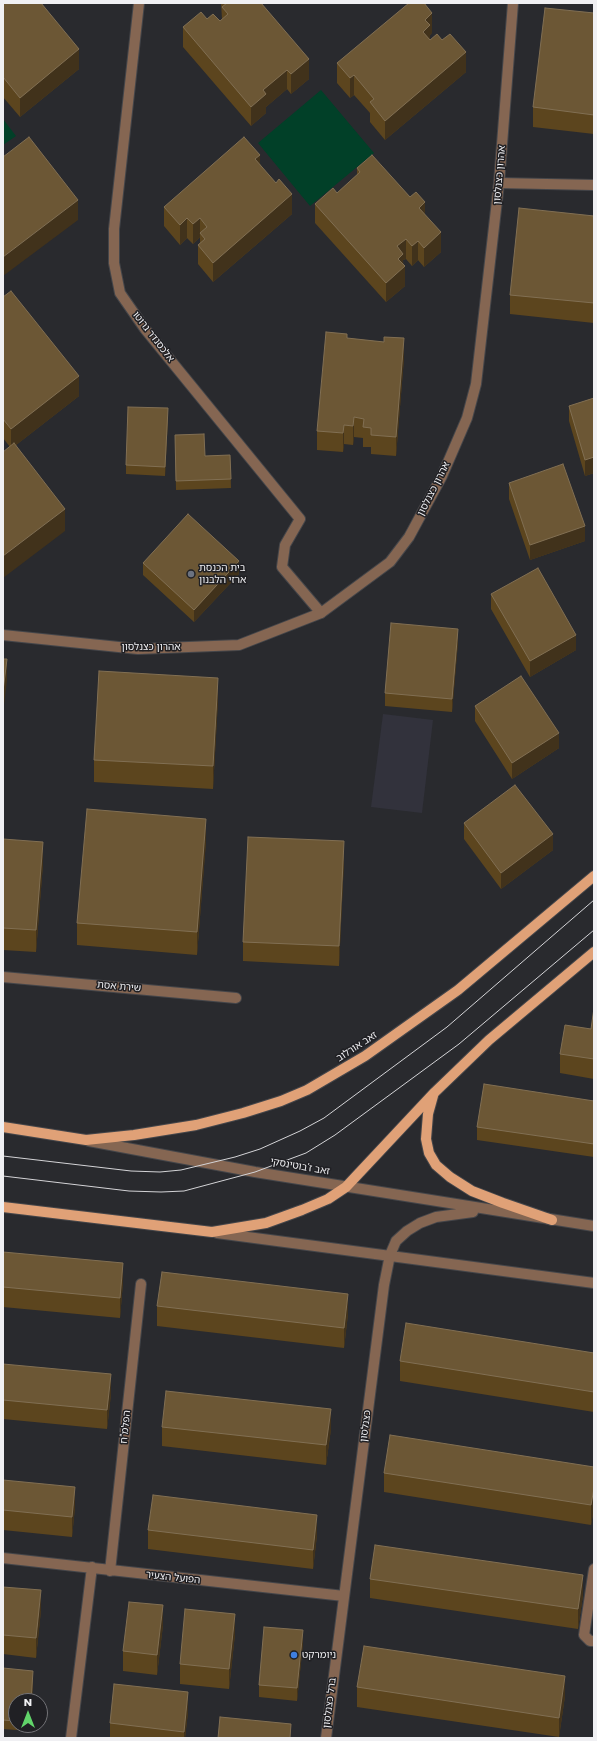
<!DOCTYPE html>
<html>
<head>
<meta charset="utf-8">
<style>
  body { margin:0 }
  #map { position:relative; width:597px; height:1741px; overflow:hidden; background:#292a2e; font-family:Poppins,sans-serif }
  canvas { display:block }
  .frame { position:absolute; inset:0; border:4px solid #f0f0f3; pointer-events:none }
  .north { position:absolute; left:8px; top:1693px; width:40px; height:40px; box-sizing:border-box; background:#202024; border:1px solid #737377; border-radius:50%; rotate:0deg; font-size:11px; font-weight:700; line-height:16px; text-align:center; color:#f0f0f3 }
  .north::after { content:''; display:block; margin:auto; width:14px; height:18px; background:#61d46a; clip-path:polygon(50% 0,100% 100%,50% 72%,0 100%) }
</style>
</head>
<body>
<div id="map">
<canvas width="597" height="1741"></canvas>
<div class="frame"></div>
<div class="north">N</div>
</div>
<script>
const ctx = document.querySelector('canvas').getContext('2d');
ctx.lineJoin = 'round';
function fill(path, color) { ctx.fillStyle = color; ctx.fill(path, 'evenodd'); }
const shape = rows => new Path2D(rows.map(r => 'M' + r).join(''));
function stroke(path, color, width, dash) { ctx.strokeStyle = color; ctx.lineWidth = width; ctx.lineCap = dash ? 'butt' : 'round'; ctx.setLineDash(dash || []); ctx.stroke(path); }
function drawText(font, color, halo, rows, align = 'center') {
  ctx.font = font + ' Poppins,"Noto Sans Hebrew",sans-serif'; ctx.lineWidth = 3; ctx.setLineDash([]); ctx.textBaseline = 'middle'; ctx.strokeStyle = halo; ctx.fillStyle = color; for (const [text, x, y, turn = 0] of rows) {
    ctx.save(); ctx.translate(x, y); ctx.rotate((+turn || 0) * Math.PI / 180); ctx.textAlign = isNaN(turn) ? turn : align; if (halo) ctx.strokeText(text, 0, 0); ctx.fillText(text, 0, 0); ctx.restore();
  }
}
fill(shape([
  [383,714,433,720,422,813,371,807]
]), '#32323c');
fill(shape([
  [321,90,374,153,310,206,258,143],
  [3,119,16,136,3,145]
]), '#014028');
const service = shape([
  [499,183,594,185]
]);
const pedestrian = shape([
  [139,3,114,229,114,263,120,293,145,329,300,519,285,545,282,567,321,613]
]);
const minor = shape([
  [3,635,138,649,239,645,321,613,390,562,409,537,442,476,467,418,476,384,499,183,513,3],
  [3,977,236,998],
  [3,1558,344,1596],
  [594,1569,584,1635,590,1641,594,1641],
  [110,1571,141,1284],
  [71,1738,92,1567],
  [326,1738,384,1285,390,1255]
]);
const tertiary = shape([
  [89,1141,255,1172,594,1226],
  [217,1233,594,1283],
  [390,1255,396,1241,407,1231,420,1223,436,1217,473,1212]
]);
const primary = shape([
  [433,1096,428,1114,426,1139,429,1153,436,1165,450,1177,472,1191,503,1203,552,1220],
  [3,1127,86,1140,134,1135,196,1125,243,1113,281,1101,307,1090,365,1056,458,990,594,876],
  [3,1207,212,1232,266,1223,302,1210,328,1199,346,1187,435,1092,489,1040,594,952]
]);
stroke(service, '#45464a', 12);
stroke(pedestrian, '#45464a', 12);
stroke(minor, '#45464a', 12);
stroke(tertiary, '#45464a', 12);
stroke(primary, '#45464a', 12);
stroke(service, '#856652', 10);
stroke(pedestrian, '#856652', 10);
stroke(minor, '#856652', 10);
stroke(tertiary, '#856652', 10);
stroke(primary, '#e0a177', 10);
stroke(shape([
  [3,1156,131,1171,160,1172,181,1170,235,1157,260,1149,300,1131,324,1118,447,1027,594,900],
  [3,1176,129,1191,161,1192,184,1191,255,1172,306,1153,335,1135,459,1044,594,930]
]), '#d4d4d7', 1);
fill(shape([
  [3,3,79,69,20,117,3,97],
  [221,3,261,3,309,79,291,94,287,89,266,107,266,113,251,126,183,47,183,27,207,19,220,21,222,19],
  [594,13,594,134,533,127,533,107],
  [432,33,430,35,430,40,466,72,385,140,370,122,370,113,354,95,350,98,337,83,337,63],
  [260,164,292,214,213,282,198,264,198,245,200,243,200,237,193,244,187,238,180,245,164,226,164,207],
  [357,168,425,215,441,252,424,267,418,260,412,266,406,259,403,260,405,286,386,302,315,223,315,204,337,193,357,175],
  [594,216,594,323,510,314,510,295],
  [3,297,79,396,16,445,65,531,10,447,3,438],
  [347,338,384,342,404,358,396,456,371,454,371,447,363,447,363,438,354,437,353,445,344,444,343,452,317,450,317,431],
  [594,398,594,473,585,476,569,421,569,406],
  [168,417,165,476,126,474,126,465],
  [175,435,205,456,230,455,231,488,176,490],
  [509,483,585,541,530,560,509,499],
  [143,563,239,574,194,622,143,575],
  [491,594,576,650,530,677,491,609],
  [458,642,452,712,385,706,385,693],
  [218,700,213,789,94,782,94,760],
  [475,706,559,748,512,779,475,721],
  [464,823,553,850,501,889,464,839],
  [3,839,43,864,36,952,3,950],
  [206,841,197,955,77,945,77,923],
  [344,861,339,966,243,961,243,942],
  [594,1008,594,1079,560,1073,560,1054,591,1029],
  [594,1101,594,1157,477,1140,477,1127],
  [3,1252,123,1282,120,1318,3,1307],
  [157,1306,348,1314,344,1348,157,1326],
  [594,1353,594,1412,400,1381,400,1361],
  [3,1364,111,1394,107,1429,3,1419],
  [162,1427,331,1429,326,1465,162,1446],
  [594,1467,594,1508,591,1525,384,1492,384,1473],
  [3,1480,75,1507,72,1537,3,1530],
  [148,1530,317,1535,313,1569,148,1549],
  [370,1579,583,1595,578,1629,370,1598],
  [3,1587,41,1610,36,1658,3,1654],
  [163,1625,157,1675,123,1671,123,1651],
  [235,1634,229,1689,180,1684,180,1664],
  [303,1643,297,1701,259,1697,259,1685],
  [3,1668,33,1680,32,1701,16,1701,16,1725,30,1725,30,1731,3,1729],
  [357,1687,565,1696,559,1737,357,1707],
  [188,1712,185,1738,110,1738,110,1723]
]), '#5c451e');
fill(shape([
  [432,13,432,33,430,35,430,45,423,32,425,20],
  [79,49,79,69,20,117,20,98],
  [466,52,466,72,385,140,385,121],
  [309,59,309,79,291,94,291,74],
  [287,70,287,89,266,107,266,113,251,126,251,107,263,90],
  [354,75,354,95,350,98,350,78],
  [260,155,260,175,255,159],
  [292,194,292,214,213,282,213,263],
  [78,200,78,220,3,276,3,257],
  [425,202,425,222,419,208],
  [187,218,187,238,180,245,180,225],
  [200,218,200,237,193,244,193,224],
  [441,232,441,252,424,267,424,248],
  [406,239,406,259,403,260,403,267,405,266,405,286,386,302,386,283,397,246],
  [418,241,418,260,412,266,412,246],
  [404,338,404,358,396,456,396,437],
  [79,376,79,396,11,449,11,429],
  [168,408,168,417,165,476,165,467],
  [354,417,354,437,353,445,353,426],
  [344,425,344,444,343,452,343,433],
  [594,457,594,473,585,476,585,460],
  [65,509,65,531,3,578,3,556],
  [585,526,585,541,530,560,530,545],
  [239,561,239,574,194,622,194,610],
  [458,629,458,642,452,712,452,699],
  [576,635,576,650,530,677,530,661],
  [7,659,7,681,3,713,3,691],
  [218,678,218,700,213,789,213,766],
  [559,733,559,748,512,779,512,763],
  [206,819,206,841,197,955,197,932],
  [553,834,553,850,501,889,501,873],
  [344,841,344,861,339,966,339,946],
  [43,842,43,864,36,952,36,930],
  [123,1263,123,1282,120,1318,120,1298],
  [348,1294,348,1314,344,1348,344,1328],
  [111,1374,111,1394,107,1429,107,1410],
  [331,1409,331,1429,326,1465,326,1445],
  [75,1487,75,1507,72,1537,72,1517],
  [594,1488,594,1508,591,1525,591,1505],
  [317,1515,317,1535,313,1569,313,1550],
  [583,1575,583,1595,578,1629,578,1609],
  [41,1590,41,1610,36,1658,36,1638],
  [163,1605,163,1625,157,1675,157,1655],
  [235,1614,235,1634,229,1689,229,1669],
  [303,1630,303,1643,297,1701,297,1688],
  [33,1671,32,1701,31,1701],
  [565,1676,565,1696,559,1737,559,1718],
  [188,1692,188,1712,185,1738,184,1738,184,1732]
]), '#41321b');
const building = shape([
  [3,3,41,3,79,49,20,98,3,77,3,3],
  [227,3,261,3,309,59,291,74,287,70,263,90,266,94,251,107,183,27,201,12,207,19,213,14,220,21,228,14,222,7,227,3],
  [409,3,424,3,432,13,425,20,430,25,423,32,430,40,437,34,442,40,450,34,466,52,385,121,370,102,374,99,354,75,350,78,337,63,409,3],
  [545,8,594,13,594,115,533,107,545,8],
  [29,137,78,200,3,257,3,157,29,137],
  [244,137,260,155,255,159,276,183,279,179,292,194,213,263,198,245,205,239,200,233,207,227,200,218,193,224,187,218,180,225,164,207,244,137],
  [372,155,410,197,416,192,425,202,419,208,441,232,424,248,418,241,412,246,406,239,397,246,403,254,398,259,405,266,386,283,315,204,333,188,337,193,360,172,357,168,372,155],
  [519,208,594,216,594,303,510,295,519,208],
  [11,291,79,376,11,429,3,419,3,297,11,291],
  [326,332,347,334,347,338,384,342,384,337,404,338,396,437,371,435,371,428,363,427,364,419,354,417,353,426,344,425,343,433,317,431,326,332],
  [594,398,594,457,585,460,569,406,594,398],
  [128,407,168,408,165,467,126,465,128,407],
  [204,434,205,456,230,455,231,479,176,481,175,435,204,434],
  [14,443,65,509,3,556,3,452,14,443],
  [563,464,585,526,530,545,509,483,563,464],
  [188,514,239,561,194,610,143,563,188,514],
  [538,568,576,635,530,661,491,594,538,568],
  [391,623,458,629,452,699,385,693,391,623],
  [3,659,7,659,3,691,3,659],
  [99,671,218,678,213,766,94,760,99,671],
  [521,676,559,733,512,763,475,706,521,676],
  [515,785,553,834,501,873,464,823,515,785],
  [87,809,206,819,197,932,77,923,87,809],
  [248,837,344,841,339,946,243,942,248,837],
  [3,839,43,842,36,930,3,928,3,839],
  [594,1008,594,1059,560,1054,565,1025,591,1029,594,1008],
  [484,1084,594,1101,594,1144,477,1127,484,1084],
  [3,1252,123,1263,120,1298,3,1287,3,1252],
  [162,1272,348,1294,344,1328,157,1306,162,1272],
  [406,1323,594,1353,594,1392,400,1361,406,1323],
  [3,1364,111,1374,107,1410,3,1400,3,1364],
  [166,1391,331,1409,326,1445,162,1427,166,1391],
  [390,1435,594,1467,594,1488,591,1505,384,1473,390,1435],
  [3,1480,75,1487,72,1517,3,1510,3,1480],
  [153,1495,317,1515,313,1550,148,1530,153,1495],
  [375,1545,583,1575,578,1609,370,1579,375,1545],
  [3,1587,41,1590,36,1638,3,1635,3,1587],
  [129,1602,163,1605,157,1655,123,1651,129,1602],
  [185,1609,235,1614,229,1669,180,1664,185,1609],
  [264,1627,303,1630,297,1688,259,1685,264,1627],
  [364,1646,565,1676,559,1718,357,1687,364,1646],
  [3,1668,33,1671,31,1701,16,1701,16,1721,3,1720,3,1668],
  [114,1684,188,1692,184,1732,110,1723,114,1684],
  [220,1717,291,1724,290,1738,218,1738,220,1717]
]);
fill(building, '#6c5735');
stroke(building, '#816f53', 1);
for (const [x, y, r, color] of [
  [191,574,4,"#6b7280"],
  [294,1655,4,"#3f7fe0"]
]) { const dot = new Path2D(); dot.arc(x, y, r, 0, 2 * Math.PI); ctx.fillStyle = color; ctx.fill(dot); stroke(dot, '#202024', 1.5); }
drawText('10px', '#f0f0f3', '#202024', [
  ["אהרון כצנלסון",500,175,-85],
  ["אלכסנדר גרוטו",153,337,52],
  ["אהרון כצנלסון",434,489,-63],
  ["אהרון כצנלסון",151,647],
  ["שירת אסת",119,987,5],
  ["זאב אורלוב",357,1047,-33],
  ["זאב ז'בוטינסקי",300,1167,10],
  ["כצנלסון",366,1426,-83],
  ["הפלמ\"ח",126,1427,-84],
  ["הפועל הצעיר",173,1578,6],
  ["ברל כצנלסון",330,1703,-83]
]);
drawText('10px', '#f0f0f3', '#202024', [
  ["בית הכנסת",199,568],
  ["ארזי הלבנון",199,580],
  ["ניומרקט",302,1655]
], 'left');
</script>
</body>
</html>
